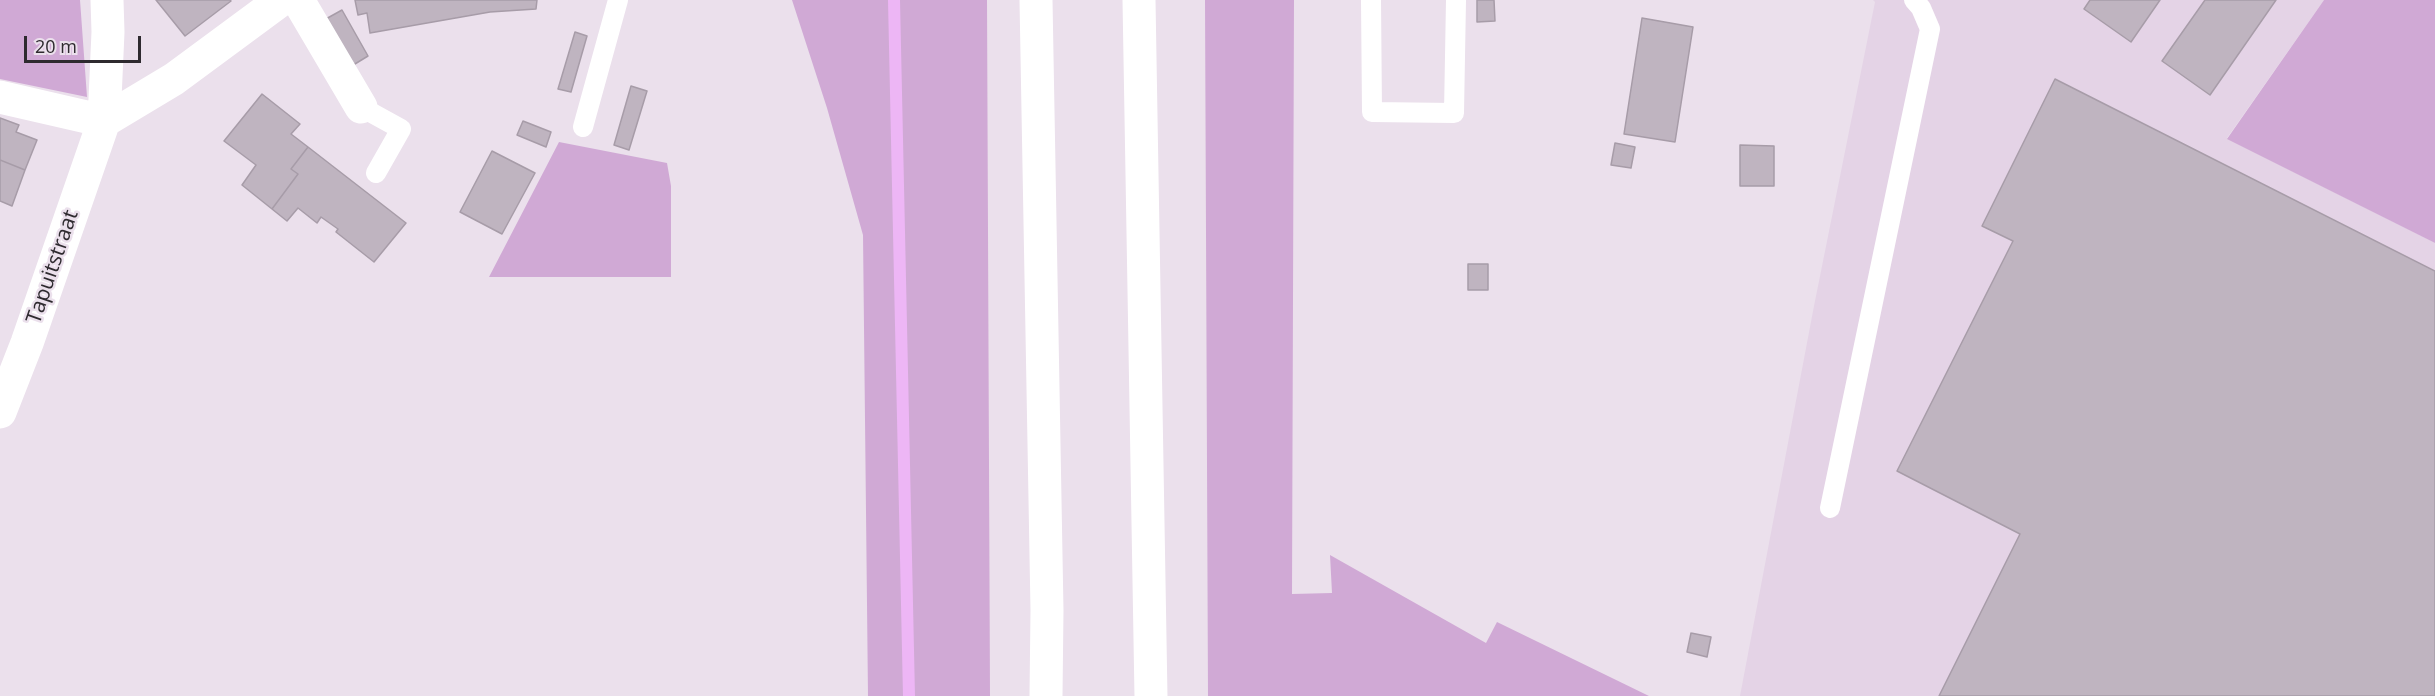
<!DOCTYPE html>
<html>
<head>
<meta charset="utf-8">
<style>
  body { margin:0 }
  #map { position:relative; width:2435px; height:696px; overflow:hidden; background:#ebe0ec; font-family:"Open Sans",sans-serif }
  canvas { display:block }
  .scale { position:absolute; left:24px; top:36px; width:117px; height:27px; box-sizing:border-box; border:3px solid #2e2a2f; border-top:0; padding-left:8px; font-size:18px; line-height:21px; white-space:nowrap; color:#2e2a2f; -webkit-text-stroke:4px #ebe0ec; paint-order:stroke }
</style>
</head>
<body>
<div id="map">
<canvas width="2435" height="696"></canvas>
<div class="scale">20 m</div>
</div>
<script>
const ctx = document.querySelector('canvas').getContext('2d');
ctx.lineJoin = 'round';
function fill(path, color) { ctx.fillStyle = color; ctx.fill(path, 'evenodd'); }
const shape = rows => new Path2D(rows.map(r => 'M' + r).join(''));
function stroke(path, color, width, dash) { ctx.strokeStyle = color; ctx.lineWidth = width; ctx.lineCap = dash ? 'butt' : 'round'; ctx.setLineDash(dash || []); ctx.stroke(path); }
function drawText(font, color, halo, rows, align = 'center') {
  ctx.font = font + ' "Open Sans",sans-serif'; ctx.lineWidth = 5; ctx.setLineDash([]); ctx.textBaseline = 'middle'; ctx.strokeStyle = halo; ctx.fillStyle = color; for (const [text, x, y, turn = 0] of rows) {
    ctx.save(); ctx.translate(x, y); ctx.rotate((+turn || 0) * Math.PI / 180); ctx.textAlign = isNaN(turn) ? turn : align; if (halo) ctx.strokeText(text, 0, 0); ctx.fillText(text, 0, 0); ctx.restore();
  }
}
fill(shape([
  [1873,0,2324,0,2227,138,2435,243,2435,696,1740,696,1814,306,1875,2]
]), '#e4d3e6');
fill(shape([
  [0,0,80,0,87,97,0,79],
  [792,0,987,0,990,696,868,696,863,235,827,108],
  [1205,0,1294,0,1292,594,1332,593,1330,555,1486,643,1497,622,1649,696,1208,696],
  [2324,0,2435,0,2435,243,2227,139],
  [559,142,667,163,671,186,671,277,489,277]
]), '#d0a9d5');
stroke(shape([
  [894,0,909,696]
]), '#edb6f5', 12);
const building = shape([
  [156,0,230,0,231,1,185,36,156,0],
  [355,0,537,0,536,9,490,12,370,33,367,13,358,15,355,0],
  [1477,0,1494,0,1495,21,1477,22,1477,0],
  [2090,0,2160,0,2131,42,2084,9,2090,0],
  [2205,0,2276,0,2210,95,2162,61,2205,0],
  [342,10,368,56,350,67,324,20,342,10],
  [1642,18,1693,27,1675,142,1624,134,1642,18],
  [575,32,587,36,571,92,558,89,575,32],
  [2055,79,2435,271,2435,696,1939,696,2020,534,1897,471,2013,241,1982,226,2055,79],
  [631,86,647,91,629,150,614,145,631,86],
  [262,94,300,124,291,134,308,147,291,169,298,174,272,209,242,185,256,165,224,141,262,94],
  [0,118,19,125,16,132,37,140,25,170,0,160,0,118],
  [523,121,551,132,546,147,517,135,523,121],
  [1615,143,1635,147,1631,168,1611,165,1615,143],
  [1740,145,1774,146,1774,186,1740,186,1740,145],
  [308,147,406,223,374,262,336,232,338,229,321,217,317,223,298,208,287,221,272,209,298,174,291,169,308,147],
  [492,151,535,173,502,234,460,212,492,151],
  [0,160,25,170,12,206,0,201,0,160],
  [1468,264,1488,264,1488,290,1468,290,1468,264],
  [1691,633,1711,637,1707,657,1687,652,1691,633]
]);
fill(building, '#bfb4c0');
stroke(building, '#a79ca8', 1.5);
stroke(shape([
  [1371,0,1372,112,1454,113,1456,0],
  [361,107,401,129,376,173],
  [583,127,618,0],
  [1830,508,1930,29,1921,8,1914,0]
]), '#fff', 20);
stroke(shape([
  [298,0,361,107],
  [0,97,104,121,174,79,281,0],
  [0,412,27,343,104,121,108,32,107,0]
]), '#fff', 33);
stroke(shape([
  [1036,0,1047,610,1046,696],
  [1139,0,1151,696]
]), '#fff', 33);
drawText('21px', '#2e2a2f', '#ebe0ec', [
  ["Tapuitstraat",53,267,-71]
]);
</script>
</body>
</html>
